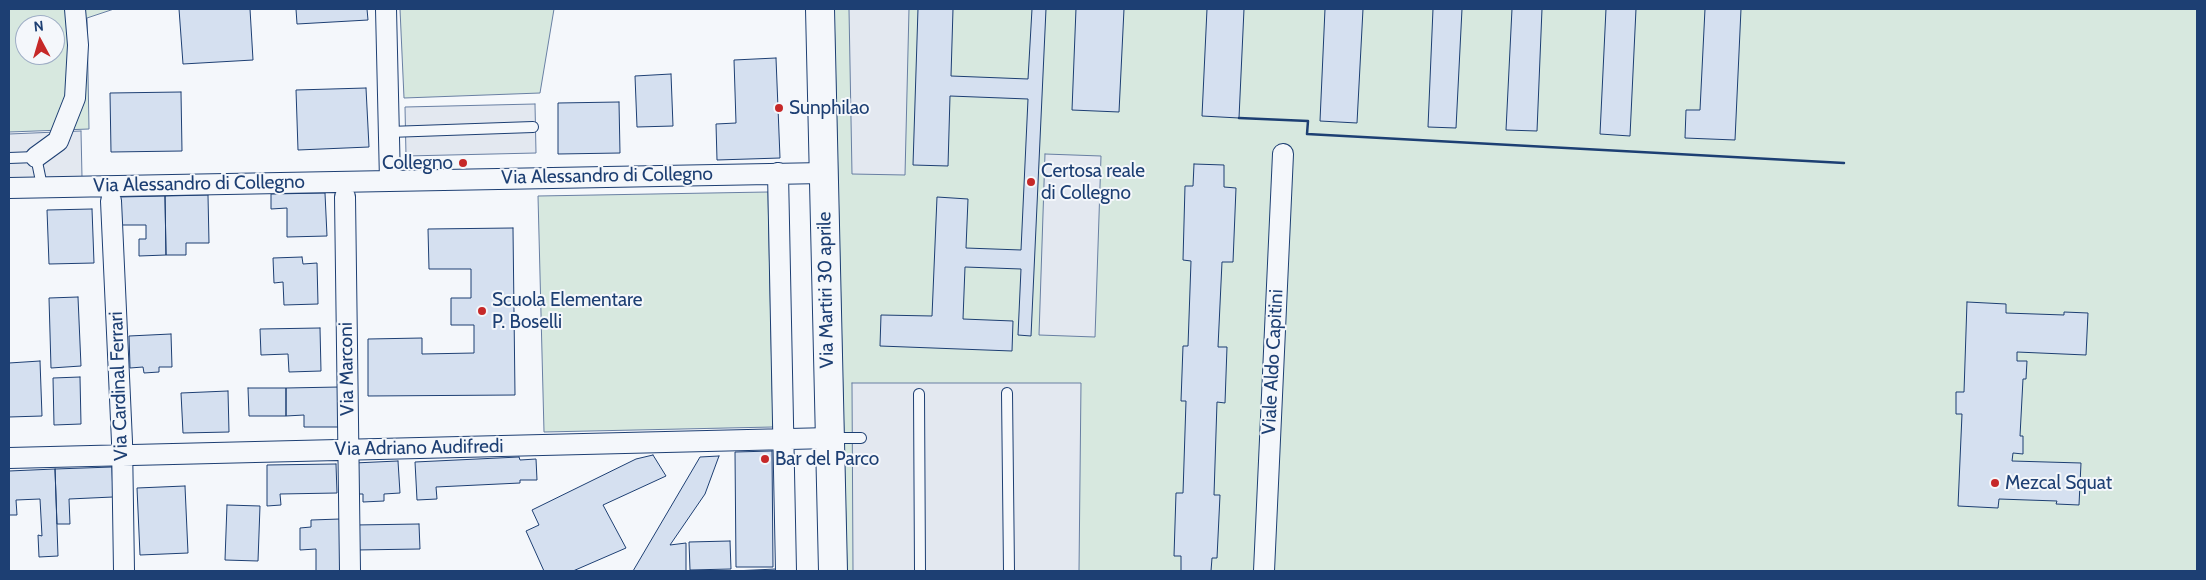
<!DOCTYPE html>
<html>
<head>
<meta charset="utf-8">
<style>
  body { margin:0 }
  #map { position:relative; width:2206px; height:580px; overflow:hidden; background:#f4f7fb; font-family:Cabin,sans-serif }
  canvas { display:block }
  .frame { position:absolute; inset:0; border:10px solid #1d3f73; pointer-events:none }
  .north { position:absolute; left:15px; top:15px; width:50px; height:50px; box-sizing:border-box; background:#f4f7fb; border:1px solid #9eadc5; border-radius:50%; rotate:354deg; font-size:14px; font-weight:700; line-height:20px; text-align:center; color:#1d3f73 }
  .north::after { content:''; display:block; margin:auto; width:18px; height:22px; background:#c62828; clip-path:polygon(50% 0,100% 100%,50% 72%,0 100%) }
</style>
</head>
<body>
<div id="map">
<canvas width="2206" height="580"></canvas>
<div class="frame"></div>
<div class="north">N</div>
</div>
<script>
const ctx = document.querySelector('canvas').getContext('2d');
ctx.lineJoin = 'round';
function fill(path, color) { ctx.fillStyle = color; ctx.fill(path, 'evenodd'); }
const shape = rows => new Path2D(rows.map(r => 'M' + r).join(''));
function stroke(path, color, width, dash) { ctx.strokeStyle = color; ctx.lineWidth = width; ctx.lineCap = dash ? 'butt' : 'round'; ctx.setLineDash(dash || []); ctx.stroke(path); }
function drawText(font, color, halo, rows, align = 'center') {
  ctx.font = font + ' Cabin,sans-serif'; ctx.lineWidth = 4; ctx.setLineDash([]); ctx.textBaseline = 'middle'; ctx.strokeStyle = halo; ctx.fillStyle = color; for (const [text, x, y, turn = 0] of rows) {
    ctx.save(); ctx.translate(x, y); ctx.rotate((+turn || 0) * Math.PI / 180); ctx.textAlign = isNaN(turn) ? turn : align; if (halo) ctx.strokeText(text, 0, 0); ctx.fillText(text, 0, 0); ctx.restore();
  }
}
const green = shape([
  [9,9,114,9,87,18,89,129,9,132,9,9],
  [25,25,55,25,55,55,25,55,25,25],
  [400,9,554,9,540,93,404,98,400,9],
  [834,9,2197,9,2197,571,847,571,834,9],
  [768,192,773,427,544,432,538,196,768,192]
]);
fill(green, '#d7e8df');
stroke(green, '#687fa3', 1);
const parking = shape([
  [849,9,909,9,905,175,852,174,849,9],
  [535,104,536,153,406,156,405,107,535,104],
  [81,131,82,177,9,179,9,134,81,131],
  [1045,154,1101,156,1095,337,1039,335,1045,154],
  [852,383,1081,383,1079,571,853,571,852,383]
]);
fill(parking, '#e3e8f0');
stroke(parking, '#687fa3', 1);
const building = shape([
  [179,9,250,9,253,60,183,64,179,9],
  [296,9,367,9,368,20,297,24,296,9],
  [918,9,953,9,951,76,1028,79,1032,9,1046,9,1031,336,1018,335,1021,269,965,267,963,319,1013,321,1012,351,880,346,881,315,932,316,937,197,968,199,966,248,1021,250,1028,99,950,96,948,166,913,165,918,9],
  [1076,9,1124,9,1119,112,1072,110,1076,9],
  [1207,9,1244,9,1239,118,1202,116,1207,9],
  [1325,9,1363,9,1357,123,1320,121,1325,9],
  [1433,9,1462,9,1456,128,1428,127,1433,9],
  [1512,9,1542,9,1537,131,1506,130,1512,9],
  [1606,9,1636,9,1630,136,1600,134,1606,9],
  [1705,9,1741,9,1735,140,1685,138,1686,110,1700,110,1705,9],
  [776,58,780,158,717,160,716,124,736,123,734,60,776,58],
  [671,74,673,126,637,127,635,76,671,74],
  [366,88,369,147,298,150,296,90,366,88],
  [181,92,182,151,111,152,110,93,181,92],
  [619,102,620,153,558,154,558,103,619,102],
  [1194,164,1224,165,1224,187,1236,188,1233,262,1222,262,1218,347,1227,347,1225,403,1217,402,1214,495,1220,495,1217,558,1212,558,1211,571,1181,571,1181,556,1174,556,1176,493,1183,493,1186,401,1181,401,1183,346,1188,346,1191,261,1183,260,1185,186,1193,186,1194,164],
  [325,193,327,236,287,237,287,208,271,209,271,194,325,193],
  [208,195,209,243,186,243,186,255,166,255,165,196,208,195],
  [165,196,166,255,139,256,139,239,146,239,146,225,119,225,119,197,165,196],
  [92,209,94,263,49,264,47,210,92,209],
  [513,228,515,395,368,396,368,339,422,338,422,354,474,353,474,325,451,325,451,298,471,298,471,269,429,269,428,229,513,228],
  [302,257,303,264,317,263,318,304,284,305,283,282,274,283,273,258,302,257],
  [78,297,81,366,51,368,49,298,78,297],
  [1967,302,2006,304,2006,313,2064,315,2064,312,2088,313,2086,355,2017,352,2017,361,2027,361,2026,379,2023,379,2020,436,2023,436,2023,454,2013,453,2012,461,2081,463,2079,505,2056,504,2057,501,1999,499,1998,508,1958,506,1962,414,1956,414,1956,392,1964,392,1967,302],
  [320,328,321,371,289,372,288,354,261,355,260,329,320,328],
  [171,334,172,367,159,367,159,372,144,373,143,367,130,368,129,336,171,334],
  [40,361,42,416,9,417,9,363,40,361],
  [80,377,81,424,54,425,53,378,80,377],
  [340,387,340,427,304,427,304,415,286,416,286,388,340,387],
  [248,388,286,388,286,416,249,416,248,388],
  [228,391,229,432,183,433,181,393,228,391],
  [772,451,773,567,736,567,735,452,772,451],
  [653,455,666,476,603,505,626,548,573,571,544,571,526,531,539,525,532,510,636,459,653,455],
  [719,456,705,494,670,545,686,543,686,571,633,571,700,457,719,456],
  [519,457,520,460,536,459,537,480,520,480,520,483,436,487,437,499,417,500,415,462,519,457],
  [398,461,400,493,384,494,384,501,363,502,363,494,356,494,354,463,398,461],
  [336,464,337,493,280,494,281,505,267,506,267,465,336,464],
  [112,467,113,497,69,499,70,524,57,524,55,469,112,467],
  [55,469,58,556,39,557,38,535,42,536,40,499,16,500,17,515,9,515,9,471,55,469],
  [185,486,188,553,140,555,137,488,185,486],
  [227,505,260,506,258,561,225,560,227,505],
  [340,519,341,571,316,571,316,549,300,550,300,528,311,527,311,520,340,519],
  [419,524,420,549,356,550,355,525,419,524],
  [730,541,731,569,690,570,689,542,730,541],
  [776,569,776,571,733,571,776,569]
]);
fill(building, '#d5e0f0');
stroke(building, '#1d3f73', 1);
const lane = shape([
  [389,132,533,127],
  [9,158,36,157,42,186],
  [1007,393,1009,571],
  [919,394,920,571],
  [832,438,861,438]
]);
const street = shape([
  [386,9,390,181],
  [36,157,58,141,75,98,78,45,75,9],
  [778,173,786,571],
  [9,188,824,173],
  [345,197,350,571],
  [111,201,122,442,124,571],
  [9,458,830,438],
  [1264,571,1283,154]
]);
const secondary = shape([
  [820,9,833,571]
]);
stroke(lane, '#1d3f73', 12);
stroke(street, '#1d3f73', 22);
stroke(secondary, '#1d3f73', 30);
stroke(lane, '#f4f7fb', 10);
stroke(street, '#f4f7fb', 20);
stroke(secondary, '#f4f7fb', 28);
stroke(shape([
  [1239,118,1308,121,1307,134,1844,163]
]), '#1d3f73', 2.5);
for (const [x, y, r, color] of [
  [779,108,5,"#c62828"],
  [463,163,5,"#c62828"],
  [1031,182,5,"#c62828"],
  [482,311,5,"#c62828"],
  [765,459,5,"#c62828"],
  [1995,483,5,"#c62828"]
]) { const dot = new Path2D(); dot.arc(x, y, r, 0, 2 * Math.PI); ctx.fillStyle = color; ctx.fill(dot); stroke(dot, '#f4f7fb', 2); }
drawText('19px', '#1d3f73', '#f4f7fb', [
  ["Sunphilao",789,108],
  ["Collegno",453,163,"right"],
  ["Certosa reale",1041,171],
  ["di Collegno",1041,193],
  ["Scuola Elementare",492,300],
  ["P. Boselli",492,322],
  ["Bar del Parco",775,459],
  ["Mezcal Squat",2005,483]
], 'left');
drawText('19px', '#1d3f73', '#f4f7fb', [
  ["Via Alessandro di Collegno",607,176,-1],
  ["Via Alessandro di Collegno",199,184,-1],
  ["Via Martiri 30 aprile",826,290,-91],
  ["Viale Aldo Capitini",1273,362,-87],
  ["Via Marconi",347,369,-91],
  ["Via Cardinal Ferrari",119,386,-92],
  ["Via Adriano Audifredi",419,448,-1]
]);
</script>
</body>
</html>
